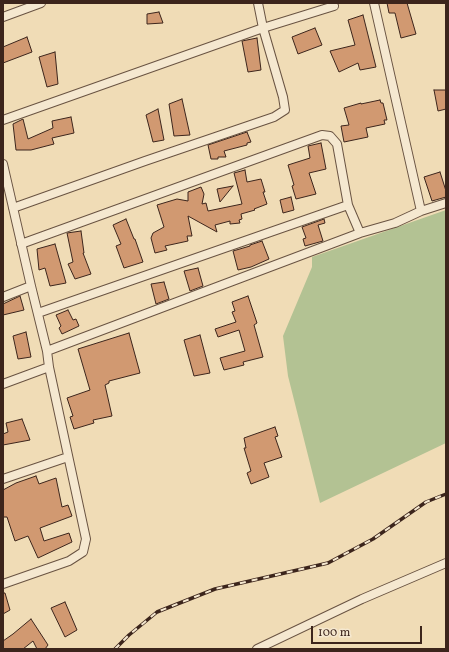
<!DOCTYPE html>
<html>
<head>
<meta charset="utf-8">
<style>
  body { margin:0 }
  #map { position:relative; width:449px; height:652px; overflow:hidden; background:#f0dcb6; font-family:Vollkorn,serif }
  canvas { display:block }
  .frame { position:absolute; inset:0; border:4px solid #3c251c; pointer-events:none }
  .scale { position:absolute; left:311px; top:626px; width:111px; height:18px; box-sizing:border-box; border:2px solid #3c251c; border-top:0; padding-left:5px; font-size:12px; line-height:14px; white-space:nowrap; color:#3c251c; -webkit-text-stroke:3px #f5e8d0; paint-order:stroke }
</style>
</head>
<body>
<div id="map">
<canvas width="449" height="652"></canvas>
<div class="frame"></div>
<div class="scale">100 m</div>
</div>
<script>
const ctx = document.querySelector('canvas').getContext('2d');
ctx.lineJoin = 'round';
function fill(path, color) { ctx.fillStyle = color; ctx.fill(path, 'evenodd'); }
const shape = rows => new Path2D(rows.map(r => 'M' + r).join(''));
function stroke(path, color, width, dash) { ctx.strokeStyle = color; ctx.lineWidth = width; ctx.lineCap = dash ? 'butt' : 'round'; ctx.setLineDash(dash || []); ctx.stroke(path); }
fill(shape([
  [446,210,446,443,320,503,288,376,283,336,312,267,312,257]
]), '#b3c293');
const building = shape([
  [387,3,407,3,416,34,401,38,395,13,389,13,387,3],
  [159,12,163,23,147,24,147,14,159,12],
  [363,15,376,67,360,70,358,63,339,72,330,51,355,45,348,20,363,15],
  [315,28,322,45,298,54,292,37,315,28],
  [27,37,32,52,3,63,3,47,27,37],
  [257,38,261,70,248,72,242,41,257,38],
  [55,52,58,84,47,87,39,57,55,52],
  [434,90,446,90,446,109,438,111,434,90],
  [182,99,190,135,174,136,169,104,182,99],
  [380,100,381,103,383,103,387,120,384,120,385,124,366,128,368,137,344,142,341,126,349,125,344,108,361,103,361,104,380,100],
  [158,109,164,140,153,142,146,115,158,109],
  [71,117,74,133,52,138,54,144,31,150,16,150,13,124,23,119,28,139,53,128,52,121,71,117],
  [247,132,251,142,247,143,247,145,224,151,226,157,218,157,218,159,211,159,208,145,247,132],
  [321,143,326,169,309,173,316,194,296,199,292,186,294,185,288,165,310,158,308,146,321,143],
  [245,170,247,182,261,179,265,192,263,192,267,204,254,209,255,210,241,214,242,219,239,220,240,223,230,224,230,221,215,225,217,232,188,216,192,236,187,236,188,241,165,246,167,250,155,253,151,238,153,233,164,227,157,205,177,199,188,201,188,192,201,187,204,194,202,204,206,203,208,211,242,204,234,173,245,170],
  [440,172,446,191,446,197,432,201,424,177,440,172],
  [233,186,220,202,217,189,233,186],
  [291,197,294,210,283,213,280,200,291,197],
  [126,219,134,239,135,239,143,262,124,268,116,246,121,244,113,225,126,219],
  [324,219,325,223,318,225,323,241,305,246,303,239,306,238,302,227,324,219],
  [81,231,84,253,83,253,91,274,75,279,68,264,73,262,67,233,81,231],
  [262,241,269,259,251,267,238,270,233,251,250,246,250,245,262,241],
  [55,244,66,283,50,286,45,268,39,270,37,249,55,244],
  [198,268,203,286,190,291,184,271,198,268],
  [164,282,169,299,156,304,151,284,164,282],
  [20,296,24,310,3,315,3,304,20,296],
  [248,296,257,323,254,325,263,357,243,362,244,365,224,370,220,358,245,351,239,330,218,337,215,329,236,322,232,312,235,311,232,302,248,296],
  [68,310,73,320,76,319,79,326,62,334,59,328,61,326,56,315,68,310],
  [26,332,31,357,18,359,13,336,26,332],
  [129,333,140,373,109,381,109,383,105,385,112,416,93,420,94,423,74,429,70,417,73,416,67,398,90,390,78,349,129,333],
  [200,335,210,373,194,376,184,340,200,335],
  [22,419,30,440,3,445,3,434,8,432,6,423,22,419],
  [275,427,278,436,275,437,282,457,264,463,269,477,251,484,247,473,251,471,244,448,246,448,244,438,275,427],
  [36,476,39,484,56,478,62,507,68,505,72,516,40,528,44,541,69,533,72,542,38,558,28,536,15,541,7,517,3,517,3,490,16,483,36,476],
  [3,593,5,593,10,610,3,614,3,593],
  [65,602,77,630,65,637,51,608,65,602],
  [31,619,48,645,45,649,37,649,33,641,23,649,3,649,3,641,13,634,31,619]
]);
fill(building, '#d19971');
stroke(building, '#3c251c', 1);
const minor = shape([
  [3,17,41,3],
  [3,120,263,28,334,6],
  [3,164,31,286,47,351,49,367,86,539,83,552,69,561,3,584],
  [13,208,145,161,274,117,285,110,283,97,263,28,258,3],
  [421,211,446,203],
  [21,244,322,135,330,136,337,144,348,205,360,233],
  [3,297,31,286],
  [38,313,348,205],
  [47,351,360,233,395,223,421,211,374,3],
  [3,384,49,367],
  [3,479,68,457],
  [257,649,362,599,446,563]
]);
stroke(minor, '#695342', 10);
stroke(minor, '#f5e8d0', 8);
const rail = shape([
  [115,649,129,635,157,612,215,589,328,563,373,539,426,502,446,494]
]);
stroke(rail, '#3c251c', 3.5);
stroke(rail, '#f5e8d0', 2, [6]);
</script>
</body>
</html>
